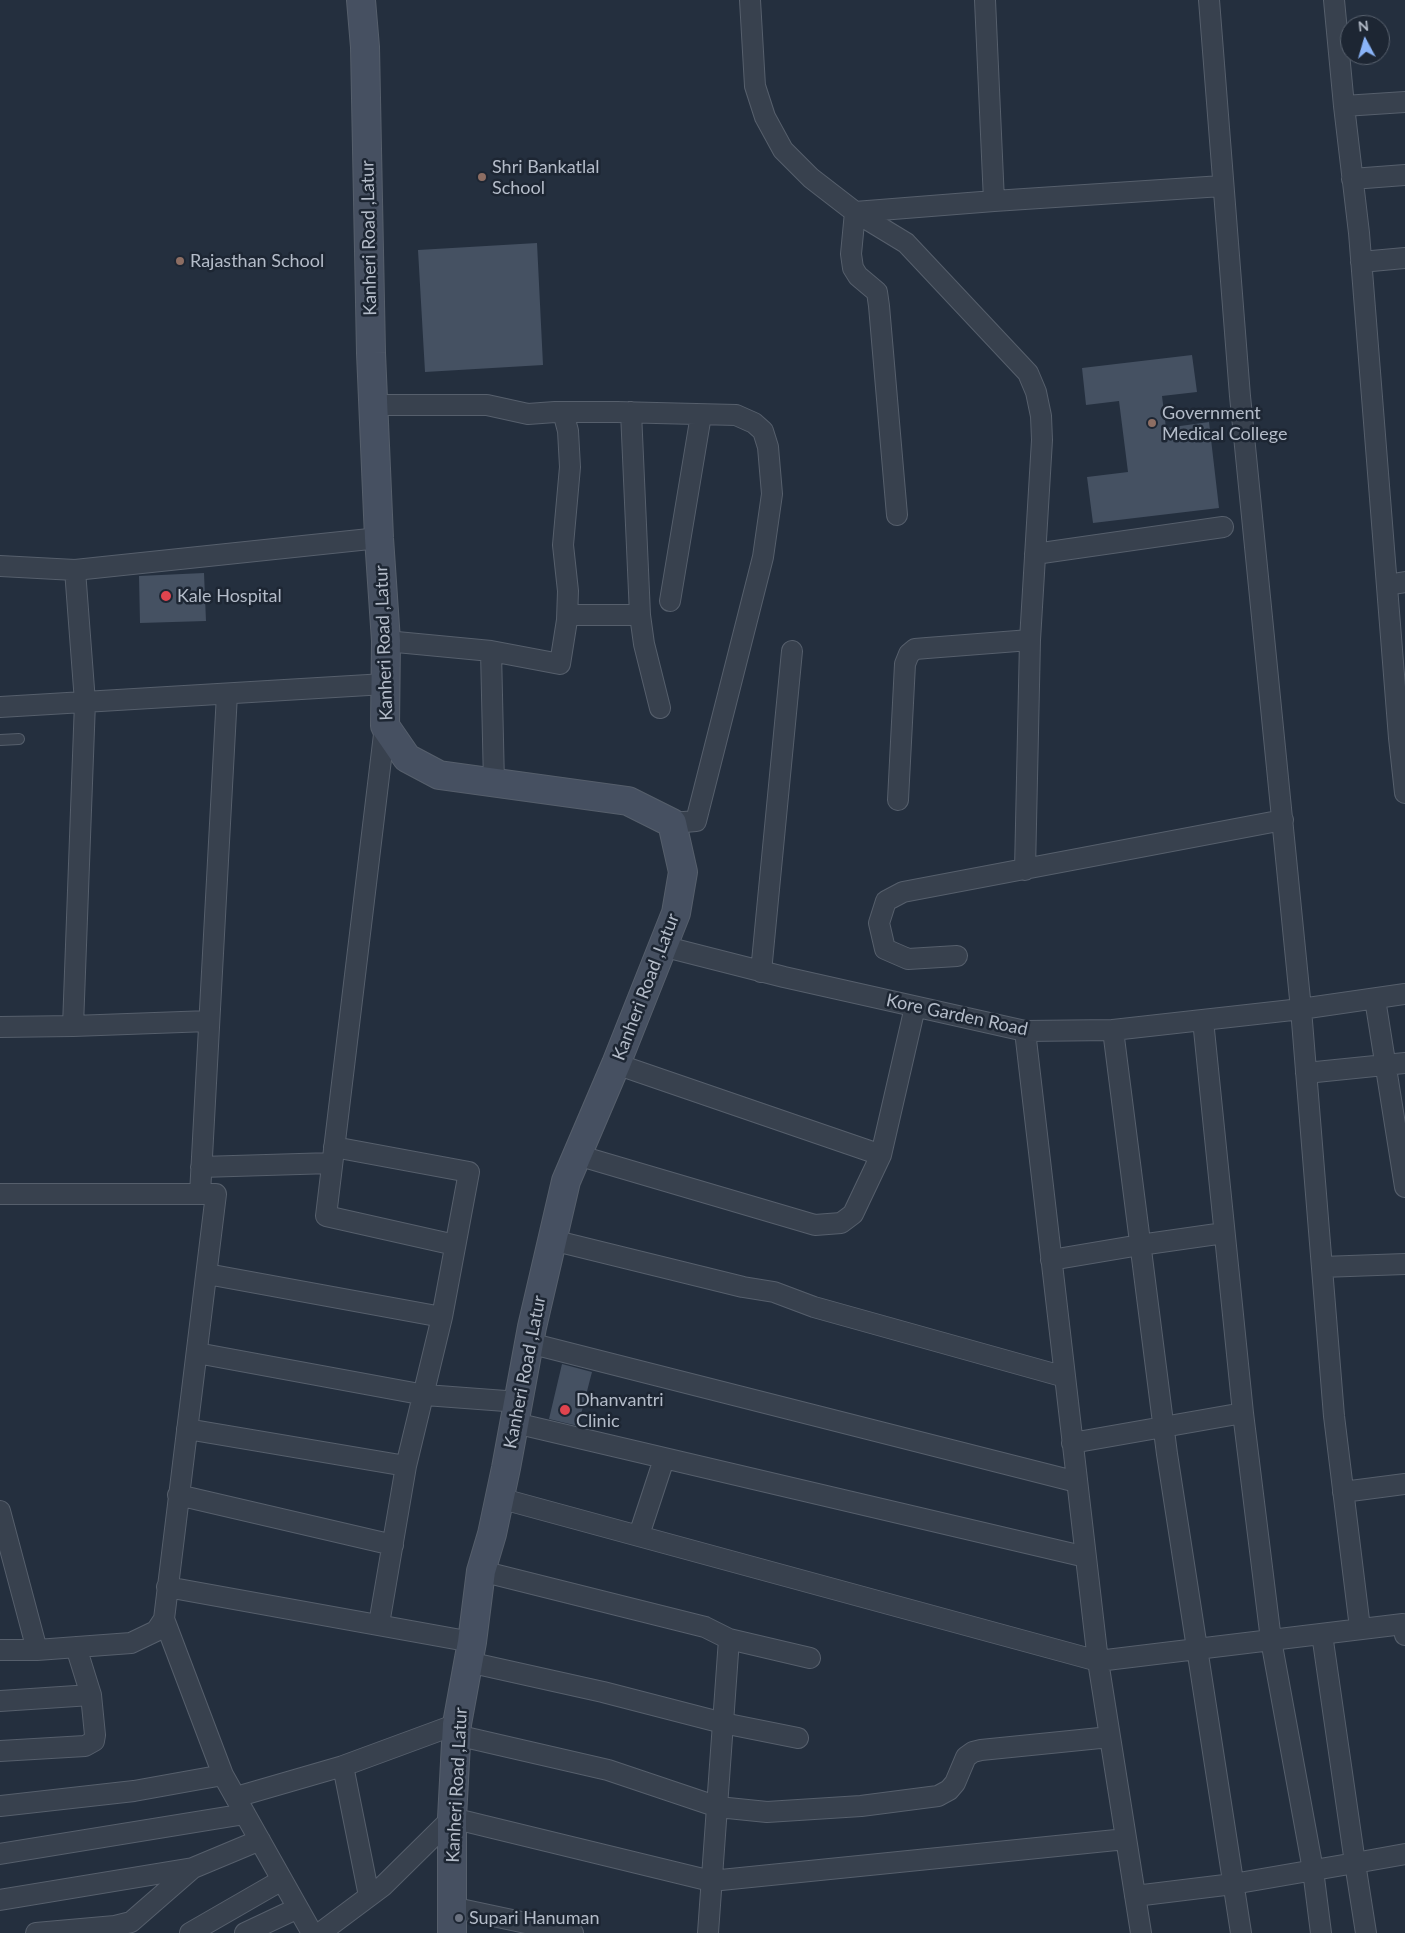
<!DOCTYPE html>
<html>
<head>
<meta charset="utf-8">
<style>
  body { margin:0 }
  #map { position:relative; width:1405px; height:1933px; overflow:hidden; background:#242f3e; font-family:Lato,sans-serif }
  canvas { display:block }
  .north { position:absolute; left:1340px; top:15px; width:50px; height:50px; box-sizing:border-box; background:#1d2633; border:1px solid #59626f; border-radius:50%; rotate:354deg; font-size:14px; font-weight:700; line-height:20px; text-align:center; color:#b4bcc9 }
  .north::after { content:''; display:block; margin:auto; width:18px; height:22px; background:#8ab4f8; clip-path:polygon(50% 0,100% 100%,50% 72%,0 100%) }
</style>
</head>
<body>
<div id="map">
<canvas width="1405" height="1933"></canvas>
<div class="north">N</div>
</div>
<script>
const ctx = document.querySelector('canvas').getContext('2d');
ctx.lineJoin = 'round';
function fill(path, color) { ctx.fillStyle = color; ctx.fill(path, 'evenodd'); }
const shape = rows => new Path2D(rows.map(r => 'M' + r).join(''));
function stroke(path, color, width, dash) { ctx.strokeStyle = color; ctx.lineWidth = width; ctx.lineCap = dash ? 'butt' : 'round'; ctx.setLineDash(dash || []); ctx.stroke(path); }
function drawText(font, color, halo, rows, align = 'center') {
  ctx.font = font + ' Lato,sans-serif'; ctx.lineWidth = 5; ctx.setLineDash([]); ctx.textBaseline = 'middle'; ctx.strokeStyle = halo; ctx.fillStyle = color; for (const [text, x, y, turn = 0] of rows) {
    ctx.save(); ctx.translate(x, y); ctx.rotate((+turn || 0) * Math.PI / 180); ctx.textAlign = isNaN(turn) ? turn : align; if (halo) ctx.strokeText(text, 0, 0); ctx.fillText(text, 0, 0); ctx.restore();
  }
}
fill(shape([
  [537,243,543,365,425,372,418,250],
  [1192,355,1197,392,1162,396,1166,428,1209,422,1219,508,1093,523,1087,477,1128,472,1119,401,1086,405,1082,368],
  [204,573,206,621,140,623,139,576],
  [562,1364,592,1372,578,1426,549,1419]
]), '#455162');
const lane = shape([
  [0,740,19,739]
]);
const street = shape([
  [750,0,755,86,765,117,783,150,811,178,855,212,906,243,1028,373,1036,392,1041,416,1042,440,1030,640,1025,870],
  [985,0,994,201,1222,186],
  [1209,0,1240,396,1301,1009,1334,1416,1360,1628],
  [1334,0,1344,106,1359,233,1399,738,1405,793],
  [1344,106,1405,102],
  [1352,179,1405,175],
  [1361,262,1405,258],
  [374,405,487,405,528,414,555,412,617,412,736,415,754,423,763,431,768,447,772,494,763,557,696,821,672,823],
  [631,412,640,615,644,644,660,708],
  [897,515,879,306,877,292,858,276,853,268,851,254,855,212,994,201],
  [1035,554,1223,527],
  [0,566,75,570],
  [1387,585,1405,582],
  [670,601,701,415],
  [568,615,640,615],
  [386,641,491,651,494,784],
  [491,651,560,664,567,620,568,591,563,545,570,467,568,431,563,412],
  [0,707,385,684],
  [385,726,326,1216,455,1245],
  [898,800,905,664,909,654,915,649,927,648,1030,640],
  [662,946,784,977,1025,1031,1113,1030,1301,1009,1405,994],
  [957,956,908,959,885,949,879,923,886,901,903,892,1283,820],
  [761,972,792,651],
  [1375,999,1405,1187],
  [1203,1020,1243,1413,1271,1640,1313,1870,1321,1933],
  [73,1026,209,1021],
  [0,1027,73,1026,85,702,75,570,379,538],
  [1113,1030,1167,1454,1241,1933],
  [1025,1031,1098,1661,1141,1933],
  [616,1064,881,1155],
  [1306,1073,1405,1063],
  [334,1147,469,1172,442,1317,406,1466,379,1624],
  [577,1155,815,1225,841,1223,853,1214,881,1155,915,1007],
  [201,1167,332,1163],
  [0,1194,216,1194,164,1619,156,1631,131,1643,37,1650],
  [200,1194,227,694],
  [552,1240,743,1287,774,1292,814,1307,1065,1377],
  [1051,1260,1140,1245,1224,1233],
  [1322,1267,1405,1264],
  [207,1274,442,1317],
  [529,1343,1077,1482],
  [197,1353,425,1395,519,1402],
  [515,1423,1086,1557],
  [187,1429,406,1466],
  [1072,1443,1243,1413],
  [1343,1492,1405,1484],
  [178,1495,393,1545],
  [499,1498,1098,1661,1403,1624,1405,1635],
  [0,1511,37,1650,0,1650],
  [639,1535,664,1459],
  [481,1571,705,1627,729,1639,708,1933],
  [167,1587,472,1642],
  [164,1619,223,1775,312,1933],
  [729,1639,810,1658],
  [468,1662,603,1692,723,1723,798,1738],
  [0,1701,91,1695],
  [456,1735,608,1770,718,1807,767,1812,861,1806,938,1796,949,1790,955,1783,966,1757,973,1752,981,1750,1110,1737],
  [0,1751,85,1746,94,1741,95,1735,91,1695,76,1647],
  [236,1797,343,1766],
  [0,1806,134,1791,223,1775],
  [0,1854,245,1814],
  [369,1896,343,1766,457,1724],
  [1135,1896,1233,1884,1355,1863,1322,1634],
  [0,1900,193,1868,260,1840],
  [451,1907,573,1933],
  [36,1933,115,1926,131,1922,193,1868],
  [190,1933,282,1880],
  [245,1933,298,1908],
  [320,1933,383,1886,452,1818,711,1881,1126,1839],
  [1366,1933,1355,1863,1405,1854]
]);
const secondary = shape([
  [361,0,365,47,371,353,379,538,386,641,385,726,407,758,439,775,628,801,672,823,683,872,676,913,616,1064,566,1181,532,1327,506,1468,492,1534,481,1571,472,1642,457,1724,452,1818,452,1933]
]);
stroke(lane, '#565f6c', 12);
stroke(street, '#565f6c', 22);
stroke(secondary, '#565f6c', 30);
stroke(lane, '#38414e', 10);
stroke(street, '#38414e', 20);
stroke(secondary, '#465061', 28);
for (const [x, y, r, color] of [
  [482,177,5,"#8d6e63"],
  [180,261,5,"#8d6e63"],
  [1152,423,5,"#8d6e63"],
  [166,596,6,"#e0444e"],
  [565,1410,6,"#e0444e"],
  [459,1918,5,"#6b7280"]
]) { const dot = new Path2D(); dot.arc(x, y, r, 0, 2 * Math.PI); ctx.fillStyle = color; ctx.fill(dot); stroke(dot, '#1d2633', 2); }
drawText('18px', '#b4bcc9', '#1d2633', [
  ["Shri Bankatlal",492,167],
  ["School",492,188],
  ["Rajasthan School",190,261],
  ["Government",1162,413],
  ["Medical College",1162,434],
  ["Kale Hospital",177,596],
  ["Dhanvantri",576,1400],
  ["Clinic",576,1421],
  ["Supari Hanuman",469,1918]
], 'left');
drawText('18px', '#b4bcc9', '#1d2633', [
  ["Kanheri Road ,Latur",369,238,-91],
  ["Kanheri Road ,Latur",384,643,-92],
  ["Kanheri Road ,Latur",646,987,-69],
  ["Kore Garden Road",957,1015,12],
  ["Kanheri Road ,Latur",525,1372,-79],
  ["Kanheri Road ,Latur",457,1785,-87]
]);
</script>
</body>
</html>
